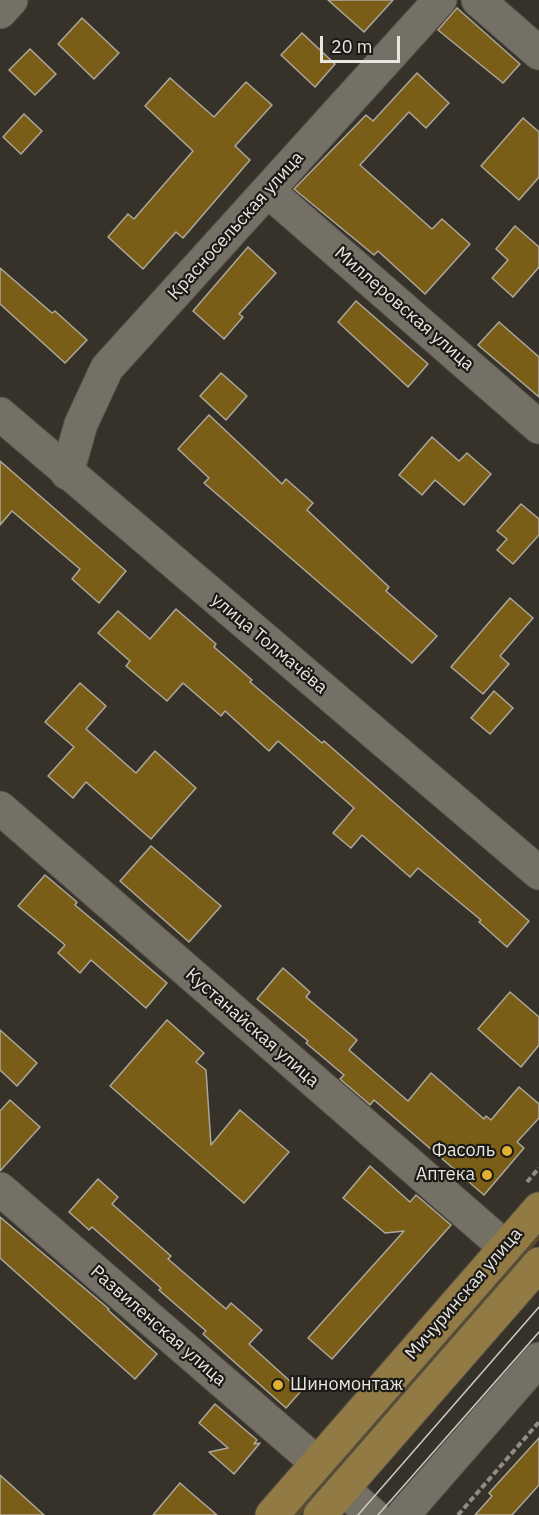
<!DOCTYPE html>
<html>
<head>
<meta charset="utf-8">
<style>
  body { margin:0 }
  #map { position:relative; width:539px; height:1515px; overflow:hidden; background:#363229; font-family:"IBM Plex Sans",sans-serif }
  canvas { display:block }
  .scale { position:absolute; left:320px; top:36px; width:80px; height:27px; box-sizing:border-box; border:3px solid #e9e6e0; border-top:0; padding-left:8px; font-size:18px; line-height:21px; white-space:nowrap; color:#e9e6e0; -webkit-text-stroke:4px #1c1a16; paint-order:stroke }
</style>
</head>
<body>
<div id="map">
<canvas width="539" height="1515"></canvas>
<div class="scale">20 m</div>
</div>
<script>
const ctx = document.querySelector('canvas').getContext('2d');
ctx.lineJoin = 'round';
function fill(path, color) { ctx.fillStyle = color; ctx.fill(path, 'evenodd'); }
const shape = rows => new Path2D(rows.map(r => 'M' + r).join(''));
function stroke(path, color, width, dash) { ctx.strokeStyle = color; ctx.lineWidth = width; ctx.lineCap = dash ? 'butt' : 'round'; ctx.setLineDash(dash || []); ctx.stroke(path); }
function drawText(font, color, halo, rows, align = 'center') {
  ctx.font = font + ' "IBM Plex Sans",sans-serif'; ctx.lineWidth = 4.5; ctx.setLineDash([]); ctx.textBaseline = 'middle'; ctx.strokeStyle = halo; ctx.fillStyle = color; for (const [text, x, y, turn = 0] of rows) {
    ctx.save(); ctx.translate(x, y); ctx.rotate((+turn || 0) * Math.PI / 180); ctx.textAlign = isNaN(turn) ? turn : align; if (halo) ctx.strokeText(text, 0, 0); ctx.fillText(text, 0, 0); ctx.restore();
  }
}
fill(shape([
  [539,1230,539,1240,300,1515,290,1515]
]), '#5e4c26');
const building = shape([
  [328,0,393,0,364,32,328,0],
  [457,8,520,64,503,83,438,30,457,8],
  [82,18,119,53,94,79,58,44,82,18],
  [302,33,335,64,315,87,281,55,302,33],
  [30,49,56,74,35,95,9,70,30,49],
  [417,73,449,103,426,128,409,112,360,165,432,229,442,219,470,244,425,294,378,251,374,255,294,189,366,115,373,121,417,73],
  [170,78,214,117,246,82,272,105,235,146,250,160,183,238,176,232,143,269,108,237,128,214,134,219,193,151,145,106,170,78],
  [24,114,42,131,21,154,3,137,24,114],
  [523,118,539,132,539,177,519,200,481,166,523,118],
  [515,226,539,247,539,267,513,297,492,278,508,260,496,249,515,226],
  [248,247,276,273,239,314,243,317,224,339,193,311,248,247],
  [0,268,52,313,55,311,87,340,65,363,0,304,0,268],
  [356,301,428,364,408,387,338,322,356,301],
  [499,322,539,357,539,397,478,345,499,322],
  [221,373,247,396,226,420,200,396,221,373],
  [209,415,282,484,286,479,313,503,307,510,389,587,386,591,437,636,412,663,204,483,209,478,178,449,209,415],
  [432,437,459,461,467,453,491,474,464,505,435,480,422,495,399,475,432,437],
  [0,461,126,571,99,603,72,579,80,569,12,511,0,525,0,461],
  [521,504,539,519,539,535,513,564,497,550,507,539,497,531,521,504],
  [510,598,533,618,500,656,509,664,483,694,451,667,510,598],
  [176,609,216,644,214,647,252,680,250,682,322,743,324,741,529,921,507,947,479,922,481,920,418,868,410,877,362,835,351,848,333,833,354,808,278,741,269,751,225,711,221,716,183,683,167,701,126,666,130,661,98,633,118,611,150,639,176,609],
  [80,683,106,706,86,729,136,773,155,751,196,788,151,839,86,782,73,798,48,776,74,747,45,722,80,683],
  [494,691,513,708,490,734,471,718,494,691],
  [151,846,221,906,189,942,120,881,151,846],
  [45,875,77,902,75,905,167,983,146,1008,91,960,80,973,58,953,65,945,18,906,45,875],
  [283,968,310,992,306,997,357,1040,349,1050,408,1101,431,1073,484,1119,486,1116,491,1120,519,1087,539,1104,539,1118,517,1142,524,1148,484,1195,374,1100,370,1105,368,1103,340,1079,344,1075,306,1043,308,1041,257,999,283,968],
  [510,992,539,1017,539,1045,521,1067,478,1029,510,992],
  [167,1020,204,1053,196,1062,206,1070,211,1145,240,1110,289,1152,244,1203,110,1086,167,1020],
  [0,1030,37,1063,17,1086,0,1070,0,1030],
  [10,1100,40,1127,0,1171,0,1111,10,1100],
  [370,1166,410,1202,416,1195,451,1225,332,1359,308,1338,404,1231,385,1233,343,1198,370,1166],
  [98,1179,118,1197,112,1204,171,1256,168,1259,226,1309,231,1303,262,1330,249,1344,301,1391,286,1408,203,1334,206,1331,159,1290,161,1288,92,1227,89,1230,69,1212,98,1179],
  [0,1217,109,1309,108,1310,157,1354,135,1379,0,1258,0,1217],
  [215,1404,257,1440,254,1444,260,1443,234,1474,209,1452,228,1448,199,1423,215,1404],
  [539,1438,539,1485,512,1515,475,1515,492,1496,489,1493,539,1438],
  [0,1475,44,1515,0,1515,0,1475],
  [180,1483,189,1491,217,1515,153,1515,180,1483]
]);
fill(building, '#7a5d16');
stroke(building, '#ada89d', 1.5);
const minor = shape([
  [478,0,539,53],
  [0,12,11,0],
  [268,191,539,427],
  [0,414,539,873],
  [67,473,81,424,107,368,440,0],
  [0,808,505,1247],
  [0,1189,317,1463],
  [343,1489,373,1515],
  [403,1515,539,1359]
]);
const major = shape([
  [272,1515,539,1209],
  [320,1515,539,1264]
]);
stroke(minor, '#524e47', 35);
stroke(major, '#524e47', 35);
stroke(shape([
  [527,1182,539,1168],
  [458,1515,539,1422]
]), '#908c85', 4, [6, 3]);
stroke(minor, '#757066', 33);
stroke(major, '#917a44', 33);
stroke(shape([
  [358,1515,539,1307],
  [378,1515,539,1332]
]), '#ccc9c2', 1.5);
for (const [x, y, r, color] of [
  [507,1151,6,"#e1af34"],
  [487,1175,6,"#e1af34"],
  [278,1385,6,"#e1af34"]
]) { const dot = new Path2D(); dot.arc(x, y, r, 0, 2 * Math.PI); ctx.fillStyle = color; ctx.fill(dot); stroke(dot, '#1c1a16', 2); }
drawText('18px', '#e9e6e0', '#1c1a16', [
  ["Красносельская улица",236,226,-48],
  ["Миллеровская улица",404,309,41],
  ["улица Толмачёва",269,644,40],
  ["Кустанайская улица",252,1028,41],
  ["Мичуринская улица",464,1294,-49],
  ["Развиленская улица",158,1326,41]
]);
drawText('18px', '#e9e6e0', '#1c1a16', [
  ["Фасоль",495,1151],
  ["Аптека",475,1175],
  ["Шиномонтаж",290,1385,"left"]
], 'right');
</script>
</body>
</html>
